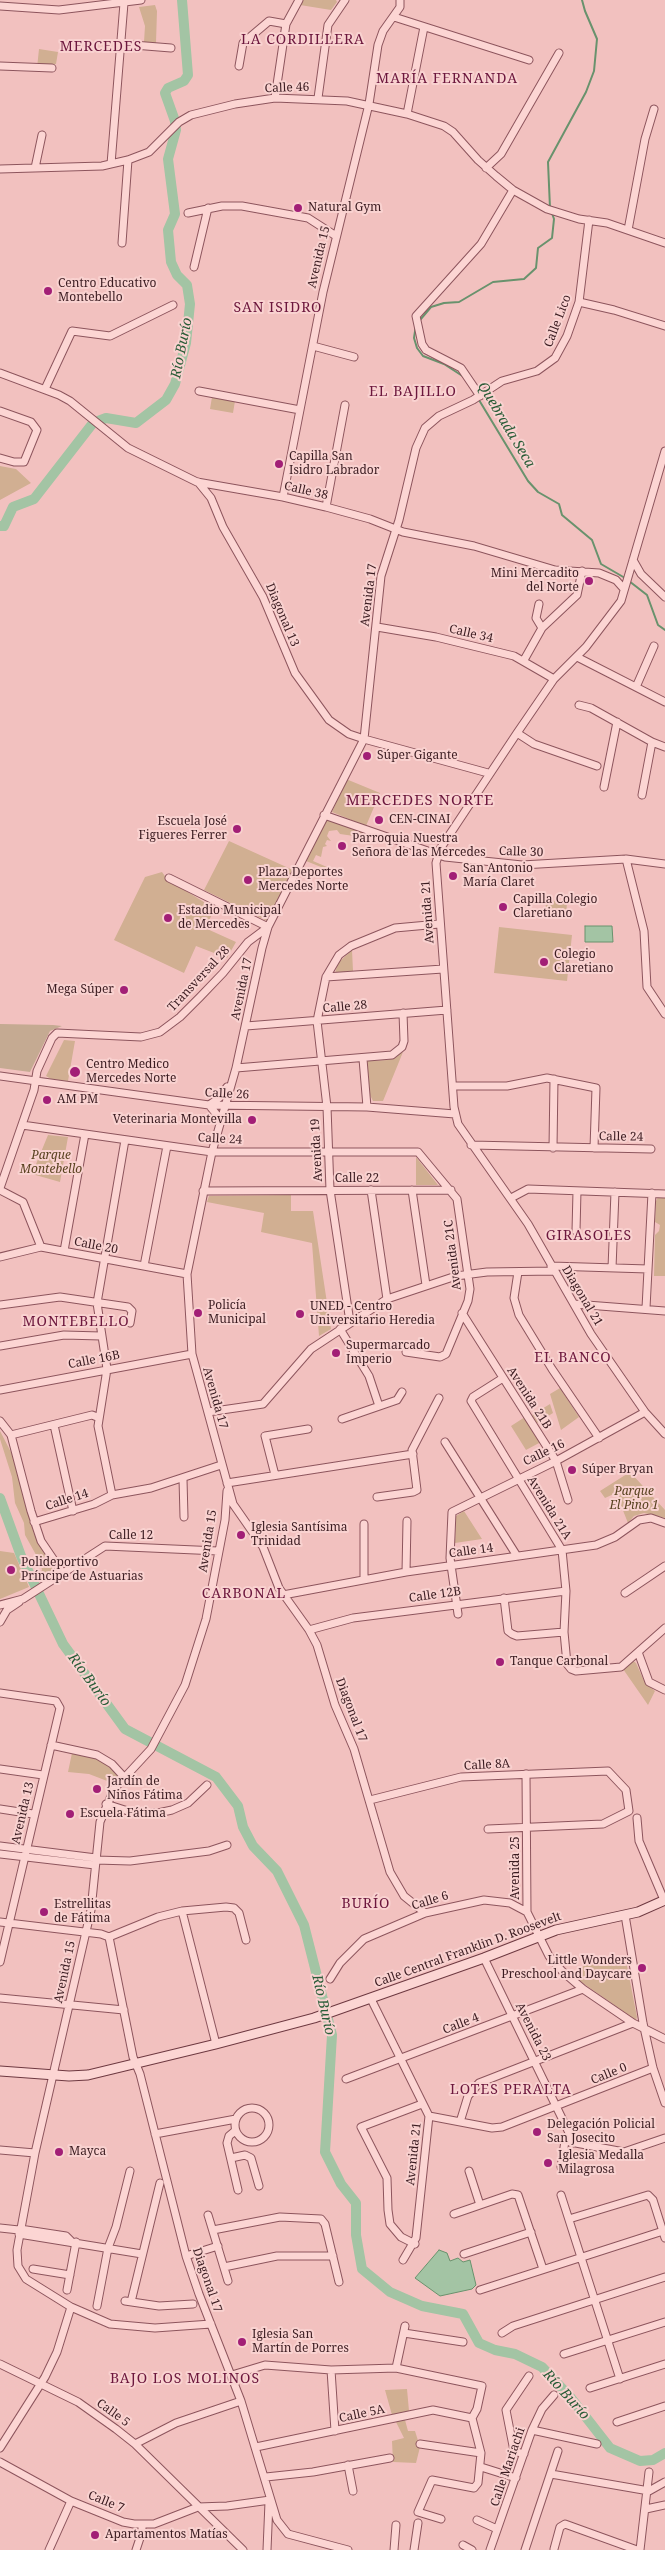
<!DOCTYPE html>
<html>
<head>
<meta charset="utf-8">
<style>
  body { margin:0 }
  canvas { display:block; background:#f2c1bf }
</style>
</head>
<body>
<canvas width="665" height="2550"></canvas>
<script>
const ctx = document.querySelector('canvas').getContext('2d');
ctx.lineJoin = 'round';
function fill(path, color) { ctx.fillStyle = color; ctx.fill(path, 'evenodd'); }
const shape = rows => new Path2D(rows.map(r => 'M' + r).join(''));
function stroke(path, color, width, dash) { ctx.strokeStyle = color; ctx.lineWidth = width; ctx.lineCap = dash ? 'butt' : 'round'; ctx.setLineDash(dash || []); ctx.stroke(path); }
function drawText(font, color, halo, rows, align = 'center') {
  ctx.font = font + ' "Noto Serif",serif'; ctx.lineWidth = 4; ctx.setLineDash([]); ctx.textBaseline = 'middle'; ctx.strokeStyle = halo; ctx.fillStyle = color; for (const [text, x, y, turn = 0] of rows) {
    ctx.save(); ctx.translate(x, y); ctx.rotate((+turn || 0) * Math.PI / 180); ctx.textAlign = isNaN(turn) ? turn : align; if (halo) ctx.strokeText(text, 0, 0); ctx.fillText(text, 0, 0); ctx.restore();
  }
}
fill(shape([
  [303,0,336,0,337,2,331,10,300,5],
  [155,5,157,11,156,43,144,42,145,26,139,7],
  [39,49,58,52,56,64,37,68],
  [212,397,235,401,233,413,210,409],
  [0,466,16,469,31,483,0,500],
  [346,779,380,793,366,826,332,812],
  [328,819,364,833,361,840,355,840,354,836,340,834,337,830,329,831,327,836,331,841,327,840,325,844,327,846,323,847,321,857,316,855,313,861,327,867,326,869,306,861,325,821],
  [229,841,293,870,267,921,204,890],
  [162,872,167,879,215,909,205,928,236,942,227,958,196,946,184,973,114,940,145,877],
  [546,900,567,902,566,919,545,918],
  [499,927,572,935,567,981,494,973],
  [352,950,353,971,335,973,338,963],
  [64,1040,75,1041,68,1081,51,1079,46,1076],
  [403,1052,383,1101,373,1101,370,1095,367,1061,388,1060],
  [48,1135,68,1137,60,1182,32,1174],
  [416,1157,438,1185,416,1185],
  [291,1195,291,1211,313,1211,331,1329,319,1336,312,1243,261,1232,264,1213,207,1202,209,1196],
  [658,1197,665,1198,665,1276,654,1276,655,1235,659,1231,660,1225,655,1222,656,1201],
  [560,1388,579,1417,561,1430,550,1394],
  [550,1404,553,1413,537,1423,532,1415],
  [525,1417,541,1442,526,1450,511,1426],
  [0,1431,13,1456,34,1534,53,1569,39,1581,37,1577,42,1570,40,1562,25,1535,24,1523,15,1503,12,1477,0,1439],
  [630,1472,665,1510,665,1518,644,1513,634,1516,628,1523,616,1493,605,1498,600,1491],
  [464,1511,482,1539,455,1543,456,1516],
  [0,1551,14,1553,29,1587,0,1599],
  [632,1660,636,1663,645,1683,655,1691,648,1705,623,1669],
  [72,1753,101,1760,120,1777,115,1784,89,1774,68,1772],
  [626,1961,637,2017,636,2020,571,1975,585,1965],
  [407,2389,409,2411,392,2415,385,2390],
  [405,2420,408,2431,415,2431,420,2447,416,2463,393,2462,392,2441,404,2438,396,2422]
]), '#d1af92');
fill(shape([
  [0,1024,53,1025,62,1026,50,1031,30,1072,0,1068]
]), '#c5aa92');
const water = shape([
  [585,926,612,926,613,942,585,942,585,926],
  [439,2250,447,2253,450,2261,458,2258,463,2262,470,2260,476,2285,472,2289,440,2296,415,2278,439,2250]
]);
fill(water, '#a3c4a4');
stroke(water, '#69926d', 1);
stroke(shape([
  [550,208,548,162,586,92,594,71,597,39,585,11,582,0],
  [420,320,431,307,444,303,459,302,493,282,524,279,536,268,538,248,552,238,554,219,552,213],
  [416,325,414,338,417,348,423,356,444,364,464,377],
  [479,400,528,481,538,492,559,504,562,515,592,540,601,564,625,578],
  [629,581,647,595,658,625,665,630]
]), '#69926d', 2);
stroke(shape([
  [0,526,4,526,13,507,34,499,93,423,106,418,136,423,166,400,175,384,186,343,190,304,187,285,177,275,171,262,168,230,175,214,168,159,176,130,175,121,165,93,168,88,184,81,188,75,182,0],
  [0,1498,21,1556,63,1644,125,1729,216,1777,238,1806,243,1827,253,1846,277,1871,304,1925,332,2035,325,2152,341,2184,356,2203,356,2235,362,2269,390,2292,422,2306,463,2314,479,2343,495,2350,515,2354,542,2367,571,2398,610,2448,640,2461,653,2460,665,2453]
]), '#a3c4a4', 10);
const minor = shape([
  [0,6,59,10,141,0],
  [394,17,529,60],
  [121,44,171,48],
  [0,66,52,68],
  [239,66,243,43,269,21,286,24],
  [275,98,286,24,299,0],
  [318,98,328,25,345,0],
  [407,114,424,27],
  [111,164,124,3],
  [35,168,42,135],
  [486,168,501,154,559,53],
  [0,169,102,166,128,160,149,152,179,122,191,115,235,104,275,98,347,101,407,114,444,126,453,132,478,160,496,176,513,190,547,209,579,219,607,223,665,243],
  [188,213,222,206,242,206,308,218,336,236],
  [628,230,645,139,654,109],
  [122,243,128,160],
  [194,267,208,208],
  [579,302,614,310,665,326],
  [313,346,354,357],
  [0,373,59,395,70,401,128,448,197,482,283,497,326,507,370,519,403,532,474,546,555,570,599,573,616,580,624,589],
  [45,389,72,331,110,336,173,305],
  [199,391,300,410],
  [480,396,461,368,426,350,422,344,416,316,481,244,513,190],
  [0,411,31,422,37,430,24,462,14,462,0,458],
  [665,451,621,601,586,647,554,679,517,733,440,849,436,863,454,1107,458,1124,528,1224,591,1334,645,1412,665,1434],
  [198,482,211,498,223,527,263,597,295,673,329,720,349,734,364,739,488,773],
  [283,497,323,292,369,104,378,45,383,31,400,7,400,0],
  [326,507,345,405],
  [633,560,641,574,665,597],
  [539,604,536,618,542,628],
  [377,627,436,637,514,656,554,679],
  [577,657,665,702],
  [524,660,542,628,577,595,582,571],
  [636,687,654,646],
  [579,705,591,708,652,742,665,747],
  [517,733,534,744,597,766],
  [604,787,617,722],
  [642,795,652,742],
  [324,815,445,857,522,865,626,859,665,864],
  [626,859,644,931,647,987,665,1014],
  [169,878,268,927],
  [326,977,443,969],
  [246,1026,447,1010],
  [363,1059,367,1107],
  [236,1068,392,1055,402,1047,404,1041,403,1013],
  [0,1076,209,1105,367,1107,455,1114],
  [453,1086,507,1086,547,1078,596,1088,594,1148],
  [219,1122,217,1115,209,1105,219,1098,227,1087],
  [22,1125,212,1152,418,1152,457,1199,470,1289,468,1301,446,1354,440,1357,406,1352],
  [471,1145,651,1149],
  [553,1148,554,1079],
  [0,1188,34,1090,37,1071,52,1038,57,1033,141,1037,160,1032,180,1017,200,997,223,973,248,942,268,927],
  [0,1190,23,1202,41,1247],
  [371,1190,387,1299],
  [412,1190,426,1285],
  [203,1191,451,1190],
  [511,1198,528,1189,665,1194],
  [576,1231,577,1191],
  [64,1251,85,1134],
  [0,1257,41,1247,187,1274],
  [144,1266,167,1146],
  [551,1266,648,1269],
  [612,1268,615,1192],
  [518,1272,514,1298,519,1315,552,1369,599,1438],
  [574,1304,665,1311],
  [0,1305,60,1297,128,1307,132,1311,130,1323],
  [646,1308,652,1193],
  [462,1313,556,1461,568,1500],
  [350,1322,330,1190,327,1107,317,1021,326,977,339,955,351,946,395,928,439,924],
  [340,1329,369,1376,379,1406],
  [0,1346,64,1335,101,1336],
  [503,1378,473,1397,471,1401,562,1550,566,1591,564,1632,567,1664,571,1669,576,1671,621,1667,665,1628],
  [0,1390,192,1354],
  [208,1412,263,1404,311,1349,387,1299,456,1276,487,1272,554,1271],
  [342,1419,397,1400,402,1392],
  [0,1421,11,1435,31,1511,41,1541,62,1572],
  [54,1425,73,1511],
  [11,1435,92,1415,97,1417],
  [445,1442,517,1556],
  [275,1475,265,1436,308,1429],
  [183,1479,184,1517],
  [227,1483,413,1454],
  [112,1495,98,1426,107,1369,97,1303,125,1140],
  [377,1497,413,1492,417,1490,412,1450,439,1398],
  [34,1522,94,1504,112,1495,151,1488,221,1465],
  [406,1572,407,1521],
  [364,1579,364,1524],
  [625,1593,665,1566],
  [283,1595,406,1572,596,1545,615,1537,639,1520,651,1518,665,1523],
  [504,1598,508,1631,512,1634,517,1636,564,1632],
  [0,1605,23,1599,105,1546,218,1551],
  [458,1614,450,1558,452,1512,556,1461,645,1412],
  [0,1622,7,1610,19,1602],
  [309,1630,353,1618,566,1591],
  [638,1652,649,1682,665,1690],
  [0,1693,56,1701,60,1708,0,1962],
  [51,1745,97,1755,112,1764,124,1777],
  [0,1769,43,1775],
  [526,1774,527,1912,549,1956,562,1971,583,1989,633,2023,665,2039],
  [370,1800,461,1777,608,1771,626,1790,629,1811,603,1824,488,1829],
  [106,1804,131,1812,158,1813,172,1810,188,1803,207,1785],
  [0,1809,33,1814],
  [637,1818,639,1841,664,1900],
  [0,1846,96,1858],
  [0,1854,95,1865],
  [96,1860,130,1861,209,1851,227,1845],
  [182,1911,216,2044],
  [425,1913,404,1896,390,1872,354,1749,335,1705,317,1645,309,1630,279,1588,263,1547,233,1504,192,1354,187,1274,212,1152,236,1068,262,948,268,927,364,739,381,576,399,520,416,448,425,428,439,416,473,400,502,381,537,371,555,358,567,336,579,302,589,220],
  [625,1915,643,2023,653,2068,665,2103],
  [0,1922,101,1934,109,1937],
  [109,1937,133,2057,140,2074,186,2256,199,2294,241,2401,277,2520,288,2534,348,2550],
  [109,1937,158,1917,182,1911,226,1907,234,1908,239,1913,246,1940],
  [484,1958,574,2143],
  [330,1979,340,1963,364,1939,425,1913,484,1900,510,1903,527,1912],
  [0,1998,124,2010],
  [371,1999,429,2116,416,2238,403,2260],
  [346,2079,583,1989],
  '235 2125a17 17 0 1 1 34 0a17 17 0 1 1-34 0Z',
  [429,2116,492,2128,502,2127,653,2068],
  [460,2122,468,2096,479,2083,633,2023],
  [235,2131,229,2136,227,2143,238,2190],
  [155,2134,236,2119],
  [0,2150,35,2153],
  [231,2158,245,2155,251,2158,259,2186],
  [561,2167,565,2141,624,2152,665,2138],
  [469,2171,480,2205],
  [561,2195,620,2379],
  [454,2214,512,2194,518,2195,543,2269],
  [208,2215,228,2281],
  [569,2219,648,2195,653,2200,665,2238],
  [0,2228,19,2230],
  [20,2229,66,2236,71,2241],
  [213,2230,280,2217,321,2219,325,2224,339,2282],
  [19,2234,142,2254],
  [415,2244,401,2237,390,2224,388,2210,387,2178,361,2127,422,2104],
  [464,2254,531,2232],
  [186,2256,218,2246],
  [224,2267,277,2256,333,2256],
  [33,2269,70,2275],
  [67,2290,76,2242],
  [480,2290,663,2231],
  [125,2301,159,2306,193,2304],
  [131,2302,160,2183],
  [97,2306,108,2248,116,2227,130,2171],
  [211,2324,155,2328,110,2324,71,2307,26,2279,18,2266,17,2250,35,2153,91,1910,100,1822,114,1789,151,1749,185,1685,206,1619,225,1520,227,1491],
  [404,2333,463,2342],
  [502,2333,513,2326,665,2277],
  [564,2354,665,2322],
  [0,2364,78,2402,116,2429,135,2444,243,2550],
  [396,2368,405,2326],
  [331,2370,335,2431],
  [232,2375,265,2365,331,2370,396,2368,482,2386,477,2409,472,2418,481,2453,478,2483,474,2488,432,2480,418,2512,441,2519],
  [590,2388,665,2364],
  [617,2422,665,2406],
  [532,2430,597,2444],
  [135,2444,176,2423,241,2401],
  [420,2444,481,2453],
  [256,2447,433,2410,472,2418],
  [0,2448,45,2377,57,2352,71,2307],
  [524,2454,514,2451,506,2410,529,2376],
  [0,2462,71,2501,123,2522,134,2524,154,2524,198,2507,227,2506,270,2500],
  [348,2465,353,2491],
  [481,2467,516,2478],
  [551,2474,649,2491,665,2482],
  [266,2477,313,2472,390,2458],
  [646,2509,665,2505],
  [477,2520,497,2529],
  [463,2545,472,2550],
  [554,2549,560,2527,565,2524,637,2550],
  [49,2550,71,2501],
  [136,2550,142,2532,142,2524],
  [267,2550,269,2502],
  [394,2550,396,2525],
  [414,2550,418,2523],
  [490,2550,532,2430,542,2409,554,2395],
  [525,2550,558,2451],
  [640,2550,649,2472]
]);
const secondary = shape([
  [0,2071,69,2076,88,2075,216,2044,314,2018,484,1958,556,1930,638,1912,665,1900]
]);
stroke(minor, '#8d555d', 9);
stroke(secondary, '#6e3941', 11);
stroke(minor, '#fcd5d3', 7);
stroke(secondary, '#fcd5d3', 9);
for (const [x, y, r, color] of [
  [298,208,5,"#a21f76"],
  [48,291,5,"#a21f76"],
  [279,464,5,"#a21f76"],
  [589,581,5,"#a21f76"],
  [367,756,5,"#a21f76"],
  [379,820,5,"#a21f76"],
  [237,829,5,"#a21f76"],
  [342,846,5,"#a21f76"],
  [453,876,5,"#a21f76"],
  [248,880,5,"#a21f76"],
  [503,907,5,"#a21f76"],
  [168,918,5,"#a21f76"],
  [544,962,5,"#a21f76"],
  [124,990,5,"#a21f76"],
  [75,1072,6,"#a21f76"],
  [47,1100,5,"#a21f76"],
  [252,1120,5,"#a21f76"],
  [198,1313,5,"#a21f76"],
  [300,1314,5,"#a21f76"],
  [336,1353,5,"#a21f76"],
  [572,1470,5,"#a21f76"],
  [241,1535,5,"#a21f76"],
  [11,1570,5,"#a21f76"],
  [500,1662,5,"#a21f76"],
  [97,1789,5,"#a21f76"],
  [70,1814,5,"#a21f76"],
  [44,1912,5,"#a21f76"],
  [642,1968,5,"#a21f76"],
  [537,2132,5,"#a21f76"],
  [59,2152,5,"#a21f76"],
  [548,2163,5,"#a21f76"],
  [242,2342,5,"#a21f76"],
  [95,2535,5,"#a21f76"]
]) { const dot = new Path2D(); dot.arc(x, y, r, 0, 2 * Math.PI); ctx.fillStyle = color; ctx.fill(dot); stroke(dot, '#f9d2d0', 2); }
drawText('12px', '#3b1c21', '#f9d2d0', [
  ["Calle 46",287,88,-2],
  ["Avenida 15",319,257,-77],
  ["Calle Lico",558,321,-69],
  ["Calle 38",306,491,13],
  ["Avenida 17",369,595,-83],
  ["Diagonal 13",282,615,67],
  ["Calle 34",471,634,13],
  ["Calle 30",521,852,2],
  ["Avenida 21",428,912,-94],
  ["Transversal 28",199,979,-47],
  ["Avenida 17",242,989,-78],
  ["Calle 28",345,1007,-5],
  ["Calle 26",227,1094,3],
  ["Calle 24",621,1137,1],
  ["Calle 24",220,1139,3],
  ["Avenida 19",317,1150,-93],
  ["Calle 22",357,1179],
  ["Calle 20",96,1246,11],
  ["Avenida 21C",453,1255,-97],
  ["Diagonal 21",582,1296,59],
  ["Calle 16B",94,1360,-11],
  ["Avenida 17",215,1398,74],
  ["Avenida 21B",529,1398,57],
  ["Calle 16",544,1453,-26],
  ["Calle 14",67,1500,-18],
  ["Avenida 21A",549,1508,58],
  ["Calle 12",131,1536],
  ["Avenida 15",208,1541,-81],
  ["Calle 14",471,1551,-8],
  ["Calle 12B",435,1595,-8],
  ["Diagonal 17",351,1710,69],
  ["Calle 8A",487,1765,-3],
  ["Avenida 13",23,1813,-77],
  ["Avenida 25",516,1868,-90],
  ["Calle 6",430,1901,-17],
  ["Calle Central Franklin D. Roosevelt",468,1950,-20],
  ["Avenida 15",65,1972,-78],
  ["Calle 4",461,2024,-21],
  ["Avenida 23",533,2032,63],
  ["Calle 0",609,2074,-22],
  ["Avenida 21",414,2154,-84],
  ["Diagonal 17",207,2280,71],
  ["Calle 5",113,2413,36],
  ["Calle 5A",362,2414,-12],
  ["Calle Mariachi",508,2467,-71],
  ["Calle 7",106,2502,22]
]);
drawText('12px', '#3b1c21', '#f9d2d0', [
  ["Natural Gym",308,208],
  ["Centro Educativo",58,284],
  ["Montebello",58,298],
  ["Capilla San",289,457],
  ["Isidro Labrador",289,471],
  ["Mini Mercadito",579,574,"right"],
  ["del Norte",579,588,"right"],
  ["Súper Gigante",377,756],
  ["CEN-CINAI",389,820],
  ["Escuela José",227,822,"right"],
  ["Figueres Ferrer",227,836,"right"],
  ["Parroquia Nuestra",352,839],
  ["Señora de las Mercedes",352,853],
  ["San Antonio",463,869],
  ["María Claret",463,883],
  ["Plaza Deportes",258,873],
  ["Mercedes Norte",258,887],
  ["Capilla Colegio",513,900],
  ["Claretiano",513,914],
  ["Estadio Municipal",178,911],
  ["de Mercedes",178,925],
  ["Colegio",554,955],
  ["Claretiano",554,969],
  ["Mega Súper",114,990,"right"],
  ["Centro Medico",86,1065],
  ["Mercedes Norte",86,1079],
  ["AM PM",57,1100],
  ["Veterinaria Montevilla",242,1120,"right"],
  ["Policía",208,1306],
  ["Municipal",208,1320],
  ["UNED - Centro",310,1307],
  ["Universitario Heredia",310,1321],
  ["Supermarcado",346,1346],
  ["Imperio",346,1360],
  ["Súper Bryan",582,1470],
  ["Iglesia Santísima",251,1528],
  ["Trinidad",251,1542],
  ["Polideportivo",21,1563],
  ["Príncipe de Astuarias",21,1577],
  ["Tanque Carbonal",510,1662],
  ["Jardín de",107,1782],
  ["Niños Fátima",107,1796],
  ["Escuela Fátima",80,1814],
  ["Estrellitas",54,1905],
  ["de Fátima",54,1919],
  ["Little Wonders",632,1961,"right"],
  ["Preschool and Daycare",632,1975,"right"],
  ["Delegación Policial",547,2125],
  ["San Josecito",547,2139],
  ["Mayca",69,2152],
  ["Iglesia Medalla",558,2156],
  ["Milagrosa",558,2170],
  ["Iglesia San",252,2335],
  ["Martín de Porres",252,2349],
  ["Apartamentos Matías",105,2535]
], 'left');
drawText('italic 12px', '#594220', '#f9d2d0', [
  ["Parque",51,1156],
  ["Montebello",51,1170],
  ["Parque",634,1492],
  ["El Pino 1",634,1506]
]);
ctx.letterSpacing = '1px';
drawText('14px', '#6c173d', '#f9d2d0', [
  ["LA CORDILLERA",303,40],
  ["MERCEDES",101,47],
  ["MARÍA FERNANDA",447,79],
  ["SAN ISIDRO",278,308],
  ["EL BAJILLO",413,392],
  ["GIRASOLES",589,1236],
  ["MONTEBELLO",76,1322],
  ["EL BANCO",573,1358],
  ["CARBONAL",244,1594],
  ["BURÍO",366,1904],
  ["LOTES PERALTA",511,2090],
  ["BAJO LOS MOLINOS",185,2379]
]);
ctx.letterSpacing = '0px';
drawText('italic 14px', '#295c37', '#f9d2d0', [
  ["Río Burío",182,348,-79],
  ["Quebrada Seca",506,425,59],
  ["Río Burío",89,1680,54],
  ["Río Burío",323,2005,77],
  ["Río Burío",566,2395,48]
]);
ctx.letterSpacing = '1px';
drawText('15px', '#6c173d', '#f9d2d0', [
  ["MERCEDES NORTE",420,801]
]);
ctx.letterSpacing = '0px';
</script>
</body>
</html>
